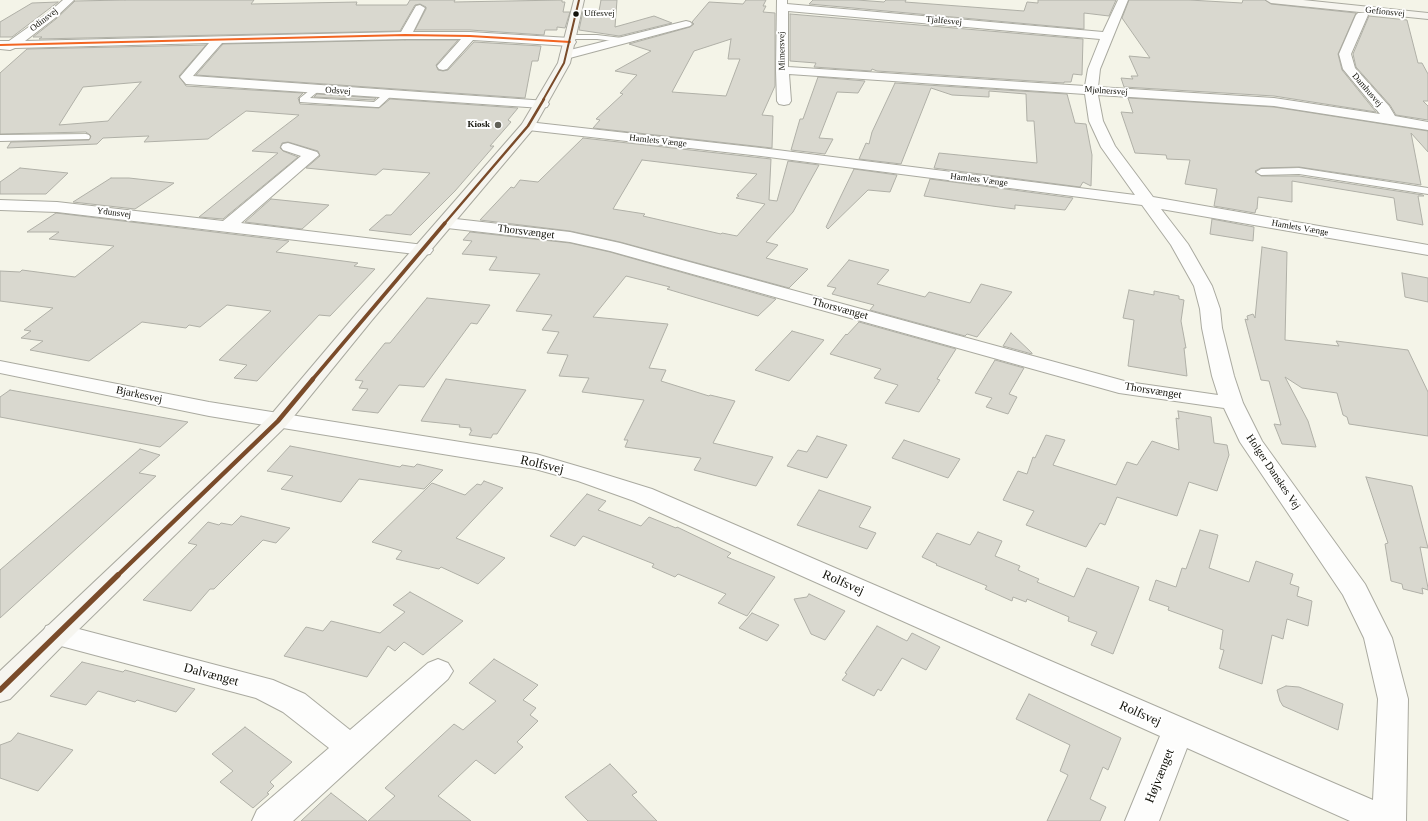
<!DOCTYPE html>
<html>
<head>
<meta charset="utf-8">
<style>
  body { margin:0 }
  canvas { display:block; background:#f4f4e8 }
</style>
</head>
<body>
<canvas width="1428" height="821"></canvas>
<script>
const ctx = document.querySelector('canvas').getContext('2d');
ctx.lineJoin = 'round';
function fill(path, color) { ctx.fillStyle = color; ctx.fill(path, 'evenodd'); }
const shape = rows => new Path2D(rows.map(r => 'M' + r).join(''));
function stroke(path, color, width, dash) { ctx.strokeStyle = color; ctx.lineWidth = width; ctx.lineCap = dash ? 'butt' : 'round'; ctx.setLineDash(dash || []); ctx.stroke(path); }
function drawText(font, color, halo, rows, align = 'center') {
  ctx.font = font + ' "Times New Roman",serif'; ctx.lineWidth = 4; ctx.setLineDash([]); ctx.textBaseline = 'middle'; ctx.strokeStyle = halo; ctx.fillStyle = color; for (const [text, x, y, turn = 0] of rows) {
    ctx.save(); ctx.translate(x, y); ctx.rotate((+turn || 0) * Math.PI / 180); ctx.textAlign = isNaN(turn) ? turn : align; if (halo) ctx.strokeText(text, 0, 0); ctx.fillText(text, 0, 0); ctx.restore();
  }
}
const building = shape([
  [125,0,254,0,251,4,357,2,356,5,407,5,410,0,455,0,454,2,562,0,562,2,565,2,563,12,570,12,565,28,557,27,557,30,545,30,544,35,470,30,415,30,426,9,426,7,420,4,415,5,400,31,39,39,42,37,33,37,56,19,75,1,125,0],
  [601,0,617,0,615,27,654,16,672,23,619,36,579,30,583,11,599,11,601,0],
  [746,0,766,0,763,6,766,6,763,12,775,13,775,86,762,115,773,116,772,148,593,128,600,120,596,119,623,94,620,93,637,75,615,71,651,51,629,44,690,27,694,24,692,22,709,2,743,4,746,0],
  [731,39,728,59,740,59,726,96,672,92,694,51,731,39],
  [813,0,857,0,884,2,886,0,906,0,905,2,1024,11,1027,2,1038,3,1038,0,1116,0,1109,16,1084,13,1084,29,809,4,813,0],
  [1129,0,1189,0,1242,3,1243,0,1265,0,1271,4,1356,13,1338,54,1342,70,1376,112,1274,96,1124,87,1121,78,1133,79,1131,76,1138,76,1129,56,1150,58,1122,18,1129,0],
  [58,2,12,37,0,37,0,22,32,3,58,2],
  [790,14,1083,39,1082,75,1073,74,1071,82,1064,82,1064,83,877,71,872,69,871,71,814,67,816,63,790,61,790,14],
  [1369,16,1407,20,1418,63,1422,63,1428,74,1428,101,1423,101,1428,106,1428,120,1396,115,1390,105,1356,67,1353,54,1369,16],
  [405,40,458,40,436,65,438,70,443,71,448,70,474,42,541,46,538,61,532,61,525,98,196,75,223,44,405,40],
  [206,45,179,76,186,86,303,93,298,98,300,104,379,108,390,99,518,108,508,120,511,122,490,146,494,146,455,191,411,235,369,230,386,215,391,215,430,173,383,169,376,175,306,168,320,156,318,151,288,142,282,143,280,148,283,151,298,157,223,219,199,217,278,153,252,151,299,115,246,111,208,139,144,142,149,136,103,138,97,144,7,148,11,142,89,140,91,136,86,132,0,134,0,73,27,49,206,45],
  [141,82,108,121,59,125,83,87,141,82],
  [818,77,865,81,858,93,837,92,819,138,833,139,825,154,791,150,800,119,803,119,818,77],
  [895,83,1067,94,1075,123,1086,124,1092,155,1091,186,1083,182,1080,187,934,168,939,153,1037,163,1034,121,1027,121,1026,94,989,91,989,97,952,95,931,88,901,164,859,159,866,143,869,144,872,132,895,83],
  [317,94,376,98,374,100,314,97,317,94],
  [1128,98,1274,107,1428,131,1428,152,1411,133,1421,185,1299,167,1261,168,1255,171,1261,176,1299,176,1423,195,1424,196,1418,196,1423,225,1397,220,1394,198,1292,181,1292,202,1258,197,1257,209,1256,209,1255,213,1214,206,1217,189,1185,184,1190,160,1167,159,1166,155,1135,153,1121,112,1133,113,1128,98],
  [583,138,771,159,769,200,777,201,788,161,819,165,793,212,766,242,778,245,766,258,808,269,789,288,620,242,570,231,480,220,511,187,514,188,520,180,538,182,583,138],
  [642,160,757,174,737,195,739,196,736,198,765,204,737,236,722,233,721,234,643,216,645,214,613,209,642,160],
  [20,168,68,173,46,194,0,194,0,182,20,168],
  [854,169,897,175,890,192,868,190,828,229,826,227,854,169],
  [111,178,129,178,174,183,135,209,73,202,111,178],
  [930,179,1073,198,1065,210,1015,205,1015,209,992,206,924,196,930,179],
  [271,199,329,205,302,229,245,222,271,199],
  [56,213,289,241,276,252,358,263,354,266,375,269,330,316,319,315,257,381,234,378,247,365,219,360,271,311,227,305,200,327,189,325,186,328,142,322,89,361,30,350,43,341,21,338,31,331,24,330,53,308,0,301,0,271,20,272,22,270,75,277,114,246,49,239,59,232,27,232,56,213],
  [1212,219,1254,227,1253,241,1210,234,1212,219],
  [470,232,570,243,610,252,776,299,758,316,667,289,670,287,626,276,593,317,668,324,649,368,666,370,661,381,709,396,710,395,735,401,713,443,773,457,756,486,694,470,701,458,625,447,628,440,624,440,644,400,582,392,589,378,559,376,568,355,547,353,559,332,542,330,552,315,516,311,540,274,489,270,497,257,462,254,472,241,463,240,470,232],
  [1262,247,1287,252,1285,340,1339,346,1336,341,1408,350,1428,392,1428,436,1349,424,1347,417,1343,415,1337,393,1302,388,1285,377,1308,421,1316,447,1282,444,1274,424,1281,425,1269,381,1261,380,1245,319,1248,320,1247,316,1253,314,1255,318,1262,247],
  [849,260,889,270,877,284,925,297,929,292,970,303,981,284,1012,292,977,337,967,334,965,336,870,310,874,305,832,294,836,288,827,286,849,260],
  [1402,273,1428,278,1428,302,1405,297,1402,273],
  [1129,290,1154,295,1154,291,1179,296,1179,299,1184,300,1181,321,1186,348,1184,348,1187,376,1128,366,1134,320,1123,318,1129,290],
  [427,298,490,305,477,324,471,323,424,387,399,385,378,413,352,410,368,389,359,388,363,381,355,380,385,343,390,343,427,298],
  [859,322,956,349,937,379,940,380,919,412,885,403,898,385,874,378,881,369,830,354,846,334,847,335,859,322],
  [792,331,824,340,789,381,755,370,792,331],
  [1011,333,1032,353,1032,354,1003,346,1011,333],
  [995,360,1024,368,1009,394,1017,397,1008,414,986,407,992,398,975,393,995,360],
  [446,379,526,390,497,434,493,434,491,438,469,435,472,430,470,430,471,428,459,427,460,425,421,421,446,379],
  [10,390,188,422,160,447,0,417,0,397,10,390],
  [1178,411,1211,417,1214,443,1227,445,1229,455,1217,491,1189,482,1177,516,1117,497,1105,525,1100,523,1086,547,1026,525,1034,511,1003,500,1018,471,1027,474,1033,457,1035,458,1046,435,1065,440,1053,465,1116,485,1127,462,1137,465,1152,441,1179,450,1176,418,1179,419,1178,411],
  [817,436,847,445,827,478,787,466,798,450,807,452,817,436],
  [904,440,960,459,948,478,892,458,904,440],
  [290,446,400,467,402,465,414,467,417,464,443,470,424,489,359,479,341,502,281,489,293,476,267,471,290,446],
  [140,449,160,455,139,473,156,476,0,618,0,570,140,449],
  [1366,477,1412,486,1428,548,1420,547,1428,588,1428,590,1422,588,1423,594,1403,589,1402,584,1391,581,1385,544,1388,543,1366,477],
  [484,481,503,488,456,538,505,558,478,584,441,567,439,569,396,559,402,551,372,542,432,483,465,495,477,484,481,485,484,481],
  [819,490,871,507,859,527,876,533,867,549,797,525,819,490],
  [587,494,606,501,598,510,641,526,649,517,676,528,677,527,731,553,727,557,775,577,747,616,718,603,726,594,678,574,675,577,652,567,654,564,583,536,575,546,550,536,587,494],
  [241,516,290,528,276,543,263,540,214,589,210,589,191,611,143,600,197,545,188,543,208,522,219,525,221,523,232,525,241,516],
  [1200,530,1218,535,1209,568,1249,582,1256,561,1293,574,1290,584,1299,587,1297,596,1312,601,1308,626,1287,619,1283,639,1272,635,1262,684,1219,668,1224,650,1220,649,1223,630,1168,610,1169,607,1149,600,1156,580,1176,587,1182,568,1186,569,1200,530],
  [978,532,1002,541,995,556,1020,566,1018,570,1039,579,1037,582,1074,597,1087,568,1139,587,1113,654,1091,645,1097,632,1068,621,1069,617,1027,599,1026,602,1013,597,1012,601,985,589,987,586,936,565,937,564,922,557,937,533,970,545,978,532],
  [410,592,463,621,423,655,404,642,395,651,388,646,367,677,284,656,306,627,323,631,331,621,380,633,405,612,393,605,410,592],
  [809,594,845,611,825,640,811,634,794,599,807,597,809,594],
  [752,613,779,625,767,641,739,628,752,613],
  [877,626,907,641,912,633,940,647,926,670,902,658,881,691,878,689,874,696,842,680,847,674,845,673,877,626],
  [494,659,538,685,523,700,536,708,530,715,538,721,517,742,523,747,495,774,476,760,438,796,471,821,368,821,395,796,385,788,454,724,463,730,496,701,469,683,494,659],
  [82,662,123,672,125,670,195,689,176,712,137,700,135,702,98,691,86,705,50,696,82,662],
  [1286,686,1299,687,1343,704,1338,730,1283,706,1280,701,1277,690,1286,686],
  [1029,694,1121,738,1108,770,1103,767,1090,799,1106,807,1100,821,1047,821,1068,775,1060,771,1070,745,1016,719,1029,694],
  [245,727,292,762,270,782,274,786,267,793,269,794,253,808,220,782,233,771,212,754,245,727],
  [18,733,73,750,38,791,0,778,0,745,11,741,18,733],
  [610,764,637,792,632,795,657,821,588,821,565,797,610,764],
  [331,793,367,821,301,821,331,793]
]);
fill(building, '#d9d8cf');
stroke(building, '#b0b0a7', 1);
const lane = shape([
  [597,35,622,38,625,40,622,42,597,39,571,39,568,37,571,35,597,35],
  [314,87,320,87,321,89,310,98,374,102,386,92,392,92,393,94,379,107,376,107,300,102,300,98,314,87],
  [86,134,89,135,90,137,89,139,0,141,0,135,86,134],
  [1299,168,1428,188,1428,194,1299,174,1261,175,1256,172,1261,169,1299,168]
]);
const street = shape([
  [63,0,74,0,55,18,25,41,401,32,416,6,420,5,425,8,413,32,470,32,570,38,574,39,576,42,574,45,570,46,473,40,447,69,443,70,439,69,437,66,461,39,405,39,222,43,193,76,547,101,549,104,547,107,542,108,186,84,180,77,209,43,15,48,10,50,0,49,0,41,9,41,47,14,63,0],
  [777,0,787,0,787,4,1103,32,1118,0,1128,0,1100,69,1098,87,1274,98,1380,114,1343,69,1339,54,1356,15,1358,13,1366,13,1368,15,1351,54,1355,68,1389,106,1395,116,1428,122,1428,130,1274,106,1098,95,1103,121,1115,146,1153,197,1428,245,1428,255,1161,209,1188,244,1212,286,1220,309,1222,328,1234,376,1243,403,1262,441,1365,584,1392,638,1408,699,1406,821,1350,821,1187,748,1159,821,1125,821,1160,736,634,501,578,481,535,469,209,416,0,373,0,361,209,402,536,454,594,471,652,489,1373,800,1378,699,1364,638,1343,595,1240,442,1224,408,1119,393,610,251,570,242,447,228,441,227,439,223,441,219,447,218,570,232,620,243,1128,382,1218,395,1212,376,1202,328,1200,309,1194,286,1171,245,1142,205,761,156,528,130,523,129,521,126,523,123,528,122,761,148,1135,195,1101,147,1089,121,1085,94,789,74,791,101,789,104,784,105,779,104,777,101,776,70,777,0],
  [788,11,1100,39,1088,69,1085,86,788,67,788,11],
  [686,21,690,22,692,24,690,26,566,59,562,58,560,55,562,52,686,21],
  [288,143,317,152,319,155,241,223,424,245,430,246,433,250,430,254,424,255,57,212,0,210,0,200,57,202,223,221,301,156,283,150,281,147,283,144,288,143],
  [56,623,273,680,305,694,350,730,428,663,438,659,448,663,453,671,448,679,293,821,252,821,257,810,329,748,283,712,256,698,46,642,42,634,46,626,56,623]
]);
const secondary = shape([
  [574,0,584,0,570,63,533,129,372,320,286,426,66,642,10,699,0,702,0,671,270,416,358,312,522,124,558,63,574,0],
  [1266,0,1303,0,1428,13,1428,19,1271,3,1266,0]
]);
stroke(lane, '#aaaaa0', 2);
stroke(street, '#aaaaa0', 2);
stroke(secondary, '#aaaaa0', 2);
fill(lane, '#fdfdfc');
fill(street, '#fdfdfc');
fill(secondary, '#f6f5ef');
stroke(shape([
  [0,45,405,35,470,36,570,42]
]), '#f26522', 2);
stroke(shape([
  [543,100,564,63,579,0]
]), '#7a4b2a', 2);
stroke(shape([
  [444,224,528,126,544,99]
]), '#7a4b2a', 2.5);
stroke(shape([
  [312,380,445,223]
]), '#7a4b2a', 3.5);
stroke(shape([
  [117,576,278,421,313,379]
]), '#7a4b2a', 4.5);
stroke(shape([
  [0,690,118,575]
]), '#7a4b2a', 5.5);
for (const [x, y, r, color] of [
  [576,14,3.5,"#12120a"],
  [498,125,4,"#616158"]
]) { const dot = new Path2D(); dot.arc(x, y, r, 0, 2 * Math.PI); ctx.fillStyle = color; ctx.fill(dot); stroke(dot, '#fff', 1.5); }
drawText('9px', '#12120a', '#fff', [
  ["Gefionsvej",1385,12,6],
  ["Odinsvej",44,20,-38],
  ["Tjalfesvej",944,21,5],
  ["Mimersvej",782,51,-91],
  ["Damhusvej",1367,90,49],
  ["Odsvej",338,91,4],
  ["Mjølnersvej",1106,91,4],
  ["Hamlets Vænge",658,141,6],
  ["Hamlets Vænge",979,180,7],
  ["Ydunsvej",114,213,7],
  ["Hamlets Vænge",1300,228,10]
]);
drawText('9px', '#12120a', '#fff', [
  ["Uffesvej",584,14]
], 'left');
drawText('bold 9px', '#12120a', '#fff', [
  ["Kiosk",490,125]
], 'right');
drawText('11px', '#12120a', '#fff', [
  ["Thorsvænget",526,232,7],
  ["Thorsvænget",840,309,15],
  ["Thorsvænget",1153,391,9],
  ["Bjarkesvej",139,395,12],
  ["Holger Danskes Vej",1273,472,56]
]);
drawText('13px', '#12120a', '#fff', [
  ["Rolfsvej",542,465,13],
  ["Rolfsvej",843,583,24],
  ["Dalvænget",211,675,15],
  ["Rolfsvej",1140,714,24],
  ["Højvænget",1160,776,-68]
]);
</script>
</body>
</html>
